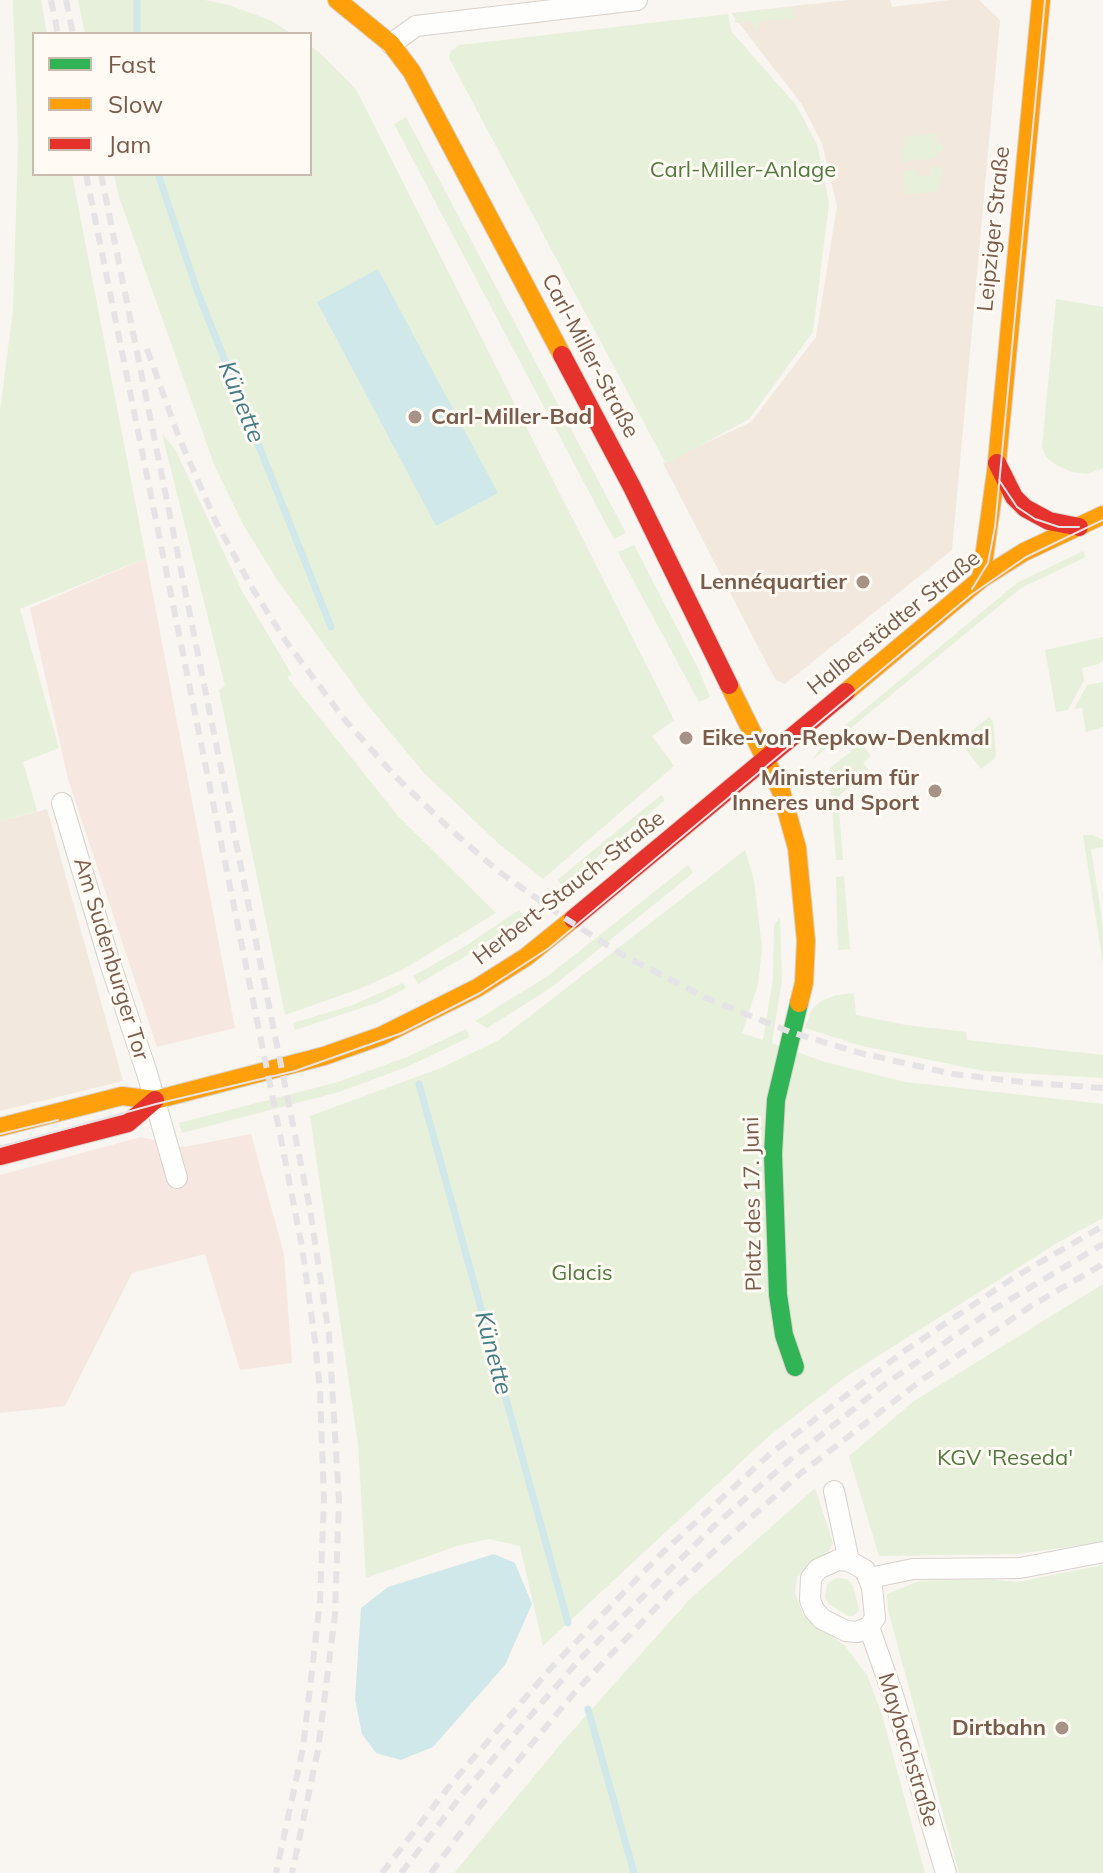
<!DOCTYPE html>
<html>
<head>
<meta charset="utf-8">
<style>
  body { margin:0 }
  #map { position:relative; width:1103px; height:1873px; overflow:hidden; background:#f9f5f0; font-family:Mulish,sans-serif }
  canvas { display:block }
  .legend { position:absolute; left:32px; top:32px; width:280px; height:144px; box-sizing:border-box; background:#fffaf3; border:2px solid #cabbb1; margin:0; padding:10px 14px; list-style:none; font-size:24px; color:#7a5c4d }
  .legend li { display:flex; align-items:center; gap:16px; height:40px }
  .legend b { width:40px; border:2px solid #cabbb1 }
</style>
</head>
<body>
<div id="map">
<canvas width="1103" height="1873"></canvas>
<ul class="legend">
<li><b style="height:10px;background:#30b455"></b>Fast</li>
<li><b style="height:10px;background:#ff9f0a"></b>Slow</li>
<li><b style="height:10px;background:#e5322d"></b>Jam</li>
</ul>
</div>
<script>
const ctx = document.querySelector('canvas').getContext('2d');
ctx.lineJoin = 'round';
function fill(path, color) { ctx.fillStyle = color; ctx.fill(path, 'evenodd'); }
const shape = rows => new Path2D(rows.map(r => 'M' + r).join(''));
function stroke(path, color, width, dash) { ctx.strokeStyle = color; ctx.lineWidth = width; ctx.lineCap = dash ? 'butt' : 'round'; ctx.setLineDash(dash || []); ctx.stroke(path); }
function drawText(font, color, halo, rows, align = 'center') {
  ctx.font = font + ' Mulish,sans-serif'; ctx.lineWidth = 6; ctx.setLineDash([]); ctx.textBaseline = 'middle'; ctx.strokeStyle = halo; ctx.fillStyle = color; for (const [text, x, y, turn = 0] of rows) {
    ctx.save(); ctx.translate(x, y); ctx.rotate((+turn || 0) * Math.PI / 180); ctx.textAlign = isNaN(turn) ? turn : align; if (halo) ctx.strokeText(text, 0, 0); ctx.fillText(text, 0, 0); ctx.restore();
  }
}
fill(shape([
  [848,0,890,0,892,7,951,0,979,0,1000,20,952,550,785,684,776,680,767,664,663,463,751,422,816,337,837,206,822,143,801,103,731,13],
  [47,809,123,1081,0,1111,0,821]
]), '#f2e8de');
fill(shape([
  [146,558,235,1028,157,1047,68,779,30,608],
  [251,1134,284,1254,292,1363,240,1370,205,1254,132,1273,65,1406,0,1413,0,1175,141,1137,184,1147]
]), '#f6e8e1');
fill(shape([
  [13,0,41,0,47,34,34,34,34,174,72,174,146,558,20,609,59,748,23,762,37,811,0,821,0,411,13,310,18,147],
  [78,0,205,0,229,5,272,21,292,34,85,34],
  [792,7,794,19,760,21,760,26,754,32,752,21,735,23,735,13],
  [728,14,731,31,796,105,817,144,829,203,813,332,749,419,666,464,449,58,451,51,459,45],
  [310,46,319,52,356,89,674,720,652,736,674,766,543,879,499,844,424,773,366,703,276,578,244,526,215,467,118,194,114,174,310,174],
  [406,117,626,533,614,539,394,124],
  [937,133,937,141,943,147,943,151,938,152,937,158,902,162,901,150,905,145,904,137],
  [942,166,939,191,905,195,903,171,916,169,917,176,931,175,930,167],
  [1056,299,1103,307,1103,468,1088,474,1072,472,1056,465,1046,457,1042,447],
  [162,434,175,449,242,591,292,675,287,677,398,816,496,913,402,970,359,989,285,1015,219,690,225,686],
  [634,545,699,670,710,697,699,702,618,552],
  [1083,551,1086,557,1021,588,812,760,825,742,1017,583],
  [1103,637,1103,660,1099,664,1082,668,1084,680,1068,710,1056,712,1045,650],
  [1103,682,1103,727,1086,732,1082,708,1074,709,1087,685],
  [989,717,993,721,996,754,994,759,981,769,959,741],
  [861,743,871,756,863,763,869,771,838,797,843,860,836,860,829,769],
  [661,795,665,800,563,886,557,880],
  [1083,835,1093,835,1103,840,1103,847,1091,849,1103,926,1103,965],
  [745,850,754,880,762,948,758,984,742,1033,763,1040,773,979,774,925,780,917,782,980,772,1043,825,1062,905,1082,1103,1104,1103,1218,1057,1243,848,1375,769,1436,543,1646,520,1546,489,1539,457,1546,366,1578,358,1444,310,1116,441,1068,499,1040],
  [688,865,693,873,552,987,487,1028,475,1021,548,976],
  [844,876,850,949,838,950,836,877],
  [519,910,524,916,466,956,418,984,413,976,464,947],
  [403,983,406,988,379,1002,295,1030,293,1023,350,1006],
  [854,993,856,1015,906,1025,966,1032,967,1040,1103,1055,1103,1078,984,1071,862,1046,805,1028,812,1009,821,1001,837,995],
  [466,1029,470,1037,409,1066,339,1092,182,1133,179,1123,338,1082,407,1057],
  [1103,1284,1103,1542,1017,1554,879,1556,849,1456,914,1401],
  [815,1488,833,1543,828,1552,797,1577,795,1593,803,1614,845,1646,867,1675,882,1715,925,1873,454,1873,565,1739,691,1598],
  [1103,1565,1103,1873,959,1873,888,1610,887,1594,919,1581,987,1579,1017,1582],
  [837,1578,847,1579,853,1586,859,1610,854,1616,848,1616,829,1604,825,1598,827,1584]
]), '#e7f0db');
fill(shape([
  [378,269,498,493,436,526,317,302],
  [494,1554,515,1563,532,1604,505,1665,433,1747,401,1760,376,1753,362,1734,355,1699,361,1608,388,1587]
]), '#d0e8ea');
stroke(shape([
  [137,34,137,0],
  [158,174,198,293,331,627],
  [419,1084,568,1623],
  [588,1709,634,1873]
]), '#d0e8ea', 7);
const street = shape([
  [391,44,416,26,637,0],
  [62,803,110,963,147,1073,177,1178],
  [834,1491,849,1561],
  [838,1560,849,1561,865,1570,872,1587,875,1618,869,1627,857,1632,846,1631,822,1619,814,1610,810,1600,811,1578,818,1569,838,1560],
  [870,1578,913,1569,1020,1568,1103,1552],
  [869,1627,893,1695,946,1873]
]);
const fast = shape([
  [795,1367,784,1335,778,1295,773,1154,776,1100,799,1003]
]);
const slow = shape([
  [337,0,391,44,412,72,562,355],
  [981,579,996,472,1041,0],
  [729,685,781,791,797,848,806,941,804,983,799,1003],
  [846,692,981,579,1024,552,1103,515],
  [0,1127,122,1096,155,1100,324,1056,381,1036,477,988,526,957,573,919]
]);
const jam = shape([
  [562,355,632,487,729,685],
  [997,463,1014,497,1025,508,1049,521,1079,527],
  [573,919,846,692],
  [0,1156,128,1123,155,1100]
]);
stroke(street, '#d7d1cb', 22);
stroke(fast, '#d9d2cb', 20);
stroke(slow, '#d9d2cb', 20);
stroke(jam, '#d9d2cb', 20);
stroke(street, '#fefefd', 20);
stroke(fast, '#30b455', 18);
stroke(slow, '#ff9f0a', 18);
stroke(jam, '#e5322d', 18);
stroke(shape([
  [999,480,1017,507,1035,519,1059,527,1079,527],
  [972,589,988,563,995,527,1045,0],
  [0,1134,58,1120],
  [0,1147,156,1104,295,1071,402,1033,480,993,549,948,971,595,1026,557,1103,520]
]), '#e6e3e7', 2);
stroke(shape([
  [51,0,58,34],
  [66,0,73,34],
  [86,174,280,1134,302,1247,315,1341,320,1391,324,1499,320,1601,303,1748,276,1873],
  [101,174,310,1209,329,1335,339,1500,335,1614,318,1750,292,1873],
  [147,349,178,435,216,522,251,586,285,640,345,720,394,775,451,830,498,871,563,917,623,955,704,997,790,1032,860,1053,953,1074,1032,1083,1103,1088],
  [382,1873,451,1784,551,1668,660,1555,771,1453,903,1352,1013,1278,1103,1226],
  [401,1873,465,1791,580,1659,715,1525,791,1459,884,1385,989,1312,1103,1244],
  [431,1873,481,1805,575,1692,670,1593,727,1539,801,1473,923,1379,1031,1306,1103,1264]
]), '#e6e3e7', 6, [12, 8]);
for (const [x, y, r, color] of [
  [415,417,8,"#a69286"],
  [863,582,8,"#a69286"],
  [686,738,8,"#a69286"],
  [935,791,8,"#a69286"],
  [1062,1728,8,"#a69286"]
]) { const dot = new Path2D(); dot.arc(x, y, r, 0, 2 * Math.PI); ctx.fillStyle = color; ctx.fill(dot); stroke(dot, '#fffaf3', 3); }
drawText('22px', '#537a41', '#fffaf3', [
  ["Carl-Miller-Anlage",743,170],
  ["Glacis",582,1273],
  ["KGV 'Reseda'",1005,1458]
]);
drawText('22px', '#7a5c4d', '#fffaf3', [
  ["Leipziger Straße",994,229,-84],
  ["Carl-Miller-Straße",590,356,62],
  ["Halberstädter Straße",894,623,-39],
  ["Herbert-Stauch-Straße",569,888,-38],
  ["Am Sudenburger Tor",111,959,73],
  ["Platz des 17. Juni",753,1204,-91],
  ["Maybachstraße",908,1750,73]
]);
drawText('bold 22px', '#7a5c4d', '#fffaf3', [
  ["Carl-Miller-Bad",431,417,"left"],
  ["Lennéquartier",847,582],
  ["Eike-von-Repkow-Denkmal",702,738,"left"],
  ["Ministerium für",919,778],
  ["Inneres und Sport",919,803],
  ["Dirtbahn",1046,1728]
], 'right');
drawText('italic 24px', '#437c86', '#fffaf3', [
  ["Künette",241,402,68],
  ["Künette",493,1353,75]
]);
</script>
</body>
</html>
